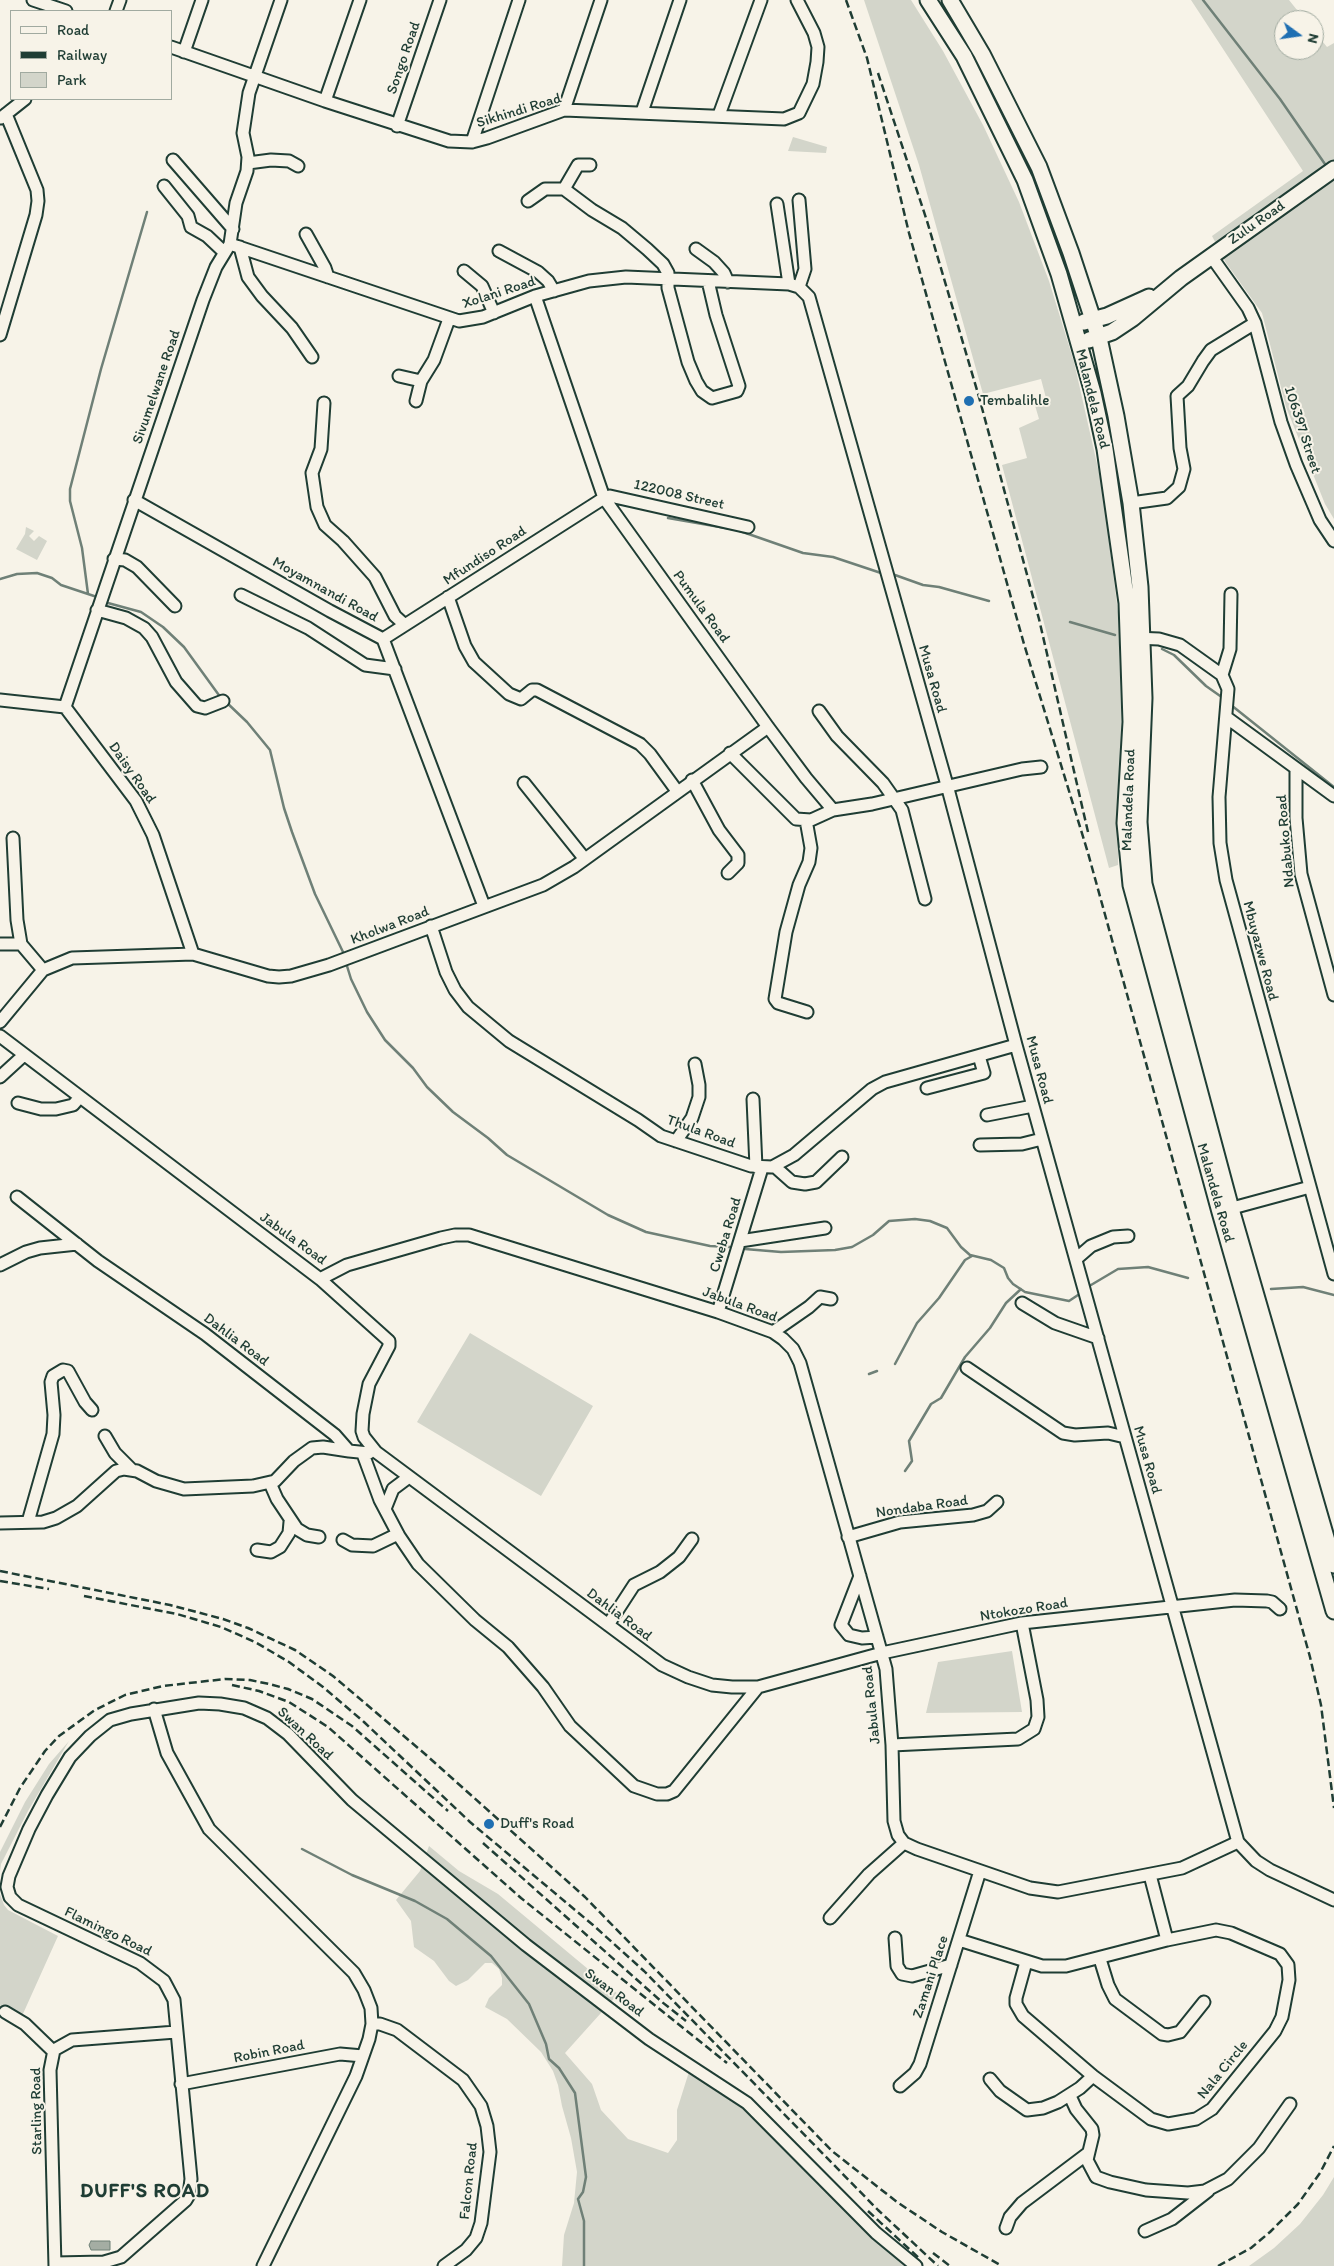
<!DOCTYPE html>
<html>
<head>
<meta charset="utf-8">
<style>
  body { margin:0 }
  #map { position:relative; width:1334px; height:2266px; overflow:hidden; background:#f7f3e8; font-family:Itim,sans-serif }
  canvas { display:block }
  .legend { position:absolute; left:10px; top:10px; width:162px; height:90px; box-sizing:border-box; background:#f7f3e8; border:1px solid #a1aaa0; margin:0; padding:6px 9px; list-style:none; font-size:15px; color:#1f3d34 }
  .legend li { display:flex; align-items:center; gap:10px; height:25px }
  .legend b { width:25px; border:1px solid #a1aaa0 }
  .north { position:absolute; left:1274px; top:10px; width:50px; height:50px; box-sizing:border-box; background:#f7f3e8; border:1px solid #a1aaa0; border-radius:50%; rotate:104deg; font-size:14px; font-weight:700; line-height:20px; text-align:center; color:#1f3d34 }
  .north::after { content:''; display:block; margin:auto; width:18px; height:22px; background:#1f6fb2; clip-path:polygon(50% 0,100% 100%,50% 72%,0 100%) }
</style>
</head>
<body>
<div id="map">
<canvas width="1334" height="2266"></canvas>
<ul class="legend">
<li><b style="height:6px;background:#f7f3e8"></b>Road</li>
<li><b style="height:6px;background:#1f3d34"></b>Railway</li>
<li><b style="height:14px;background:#d3d5ca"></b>Park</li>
</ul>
<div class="north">N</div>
</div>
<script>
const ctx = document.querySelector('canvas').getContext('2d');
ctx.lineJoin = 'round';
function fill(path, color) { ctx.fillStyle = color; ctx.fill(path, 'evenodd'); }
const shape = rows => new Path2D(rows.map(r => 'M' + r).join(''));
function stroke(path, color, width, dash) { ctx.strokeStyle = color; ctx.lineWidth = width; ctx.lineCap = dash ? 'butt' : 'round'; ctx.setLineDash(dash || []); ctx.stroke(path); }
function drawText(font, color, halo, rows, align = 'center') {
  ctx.font = font + ' Itim,sans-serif'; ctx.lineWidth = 4; ctx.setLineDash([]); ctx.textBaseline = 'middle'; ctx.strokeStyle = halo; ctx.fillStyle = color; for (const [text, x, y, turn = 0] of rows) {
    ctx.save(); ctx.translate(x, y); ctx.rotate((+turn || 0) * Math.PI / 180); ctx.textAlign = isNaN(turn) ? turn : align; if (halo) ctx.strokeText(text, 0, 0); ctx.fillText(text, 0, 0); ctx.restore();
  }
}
fill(shape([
  [864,0,911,0,943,51,983,125,1019,202,1049,281,1074,362,1102,486,1118,612,1122,740,1118,816,1118,865,1109,868,1002,465,1027,458,1019,428,1039,419,1034,402,1046,398,1041,379,983,394,919,165],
  [1191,0,1289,0,1305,20,1284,20,1284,50,1314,50,1314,31,1327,47,1334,43,1334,519,1325,504,1286,407,1262,313,1226,263,1212,236,1303,171],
  [793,137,827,147,826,153,788,151],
  [26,527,34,531,29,536,34,541,39,536,47,541,37,560,16,549,25,534],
  [470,1333,593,1406,541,1496,417,1422],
  [1012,1651,1022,1712,926,1713,938,1662],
  [69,1741,28,1811,1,1864,0,1872,0,1852,25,1802,49,1764],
  [429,1846,459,1871,498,1894,618,1994,565,2053,592,2084,601,2110,628,2139,668,2153,677,2140,677,2110,693,2059,881,2245,908,2266,562,2266,564,2235,574,2203,577,2172,571,2138,562,2106,558,2085,553,2071,541,2052,507,2019,485,2007,489,1998,502,1985,502,1978,499,1969,492,1963,485,1963,468,1980,456,1986,449,1981,434,1961,414,1947,411,1921,396,1900,420,1871],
  [0,1894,4,1905,8,1910,58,1936,22,2016,0,2006],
  [1334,2177,1334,2266,1249,2266,1274,2248,1300,2224,1323,2195]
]), '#d3d5ca');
const water = shape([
  [91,2241,110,2241,110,2250,91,2250,89,2245,91,2241]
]);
fill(water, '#a4ada3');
stroke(water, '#6f8077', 1);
stroke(shape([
  [1203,0,1280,99,1327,167],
  [668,518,737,530,803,553,833,557,881,573],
  [895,575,923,585,939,587,989,601],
  [0,579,17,574,37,573,52,578,61,585,94,596],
  [88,594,82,548,70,501,70,489,101,369,147,212],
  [108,603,141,612,163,627,184,647,221,698],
  [1070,622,1115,635],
  [1162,649,1174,655,1206,686,1223,698],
  [225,701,247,722,270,750,284,808,292,832,315,894,343,952],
  [1231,705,1334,787],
  [347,966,351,979,367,1012,385,1040,413,1068,427,1087,453,1112,488,1138,507,1155,608,1215,646,1232,710,1246,730,1247],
  [745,1249,781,1252,835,1250,852,1247,873,1235,889,1221,915,1219,930,1221,947,1228,961,1247,970,1255,991,1260,1004,1268,1008,1278,1013,1284,1025,1292,1069,1301,1078,1295],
  [1091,1285,1118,1269,1148,1267,1188,1278],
  [1271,1289,1303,1287,1334,1295],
  [895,1364,917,1323,939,1298,965,1260,972,1256],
  [869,1374,877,1371],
  [905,1471,912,1461,909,1441,931,1404,941,1398,965,1357,990,1328,1006,1303,1021,1289],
  [302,1849,352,1875,415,1901,447,1919,491,1956,529,2004,546,2044,549,2059,559,2068,575,2093,586,2177,583,2192,578,2199,584,2221,584,2266]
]), '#6f8077', 2.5);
const street = shape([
  [33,0,66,11],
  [116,11,120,0],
  [171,47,325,101,449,141,472,142,487,138,564,110,784,119,799,113,813,84,817,62,818,47,814,33,797,0],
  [184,52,202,0],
  [325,101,360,0],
  [564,110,601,0],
  [642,112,680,0],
  [719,115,761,0],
  [1,118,25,99],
  [397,126,440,0],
  [472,142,519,0],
  [173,160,233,229],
  [248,163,271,160,289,161,298,166],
  [164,186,188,216,191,227,207,236,224,252],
  [564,189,578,165,590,165],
  [528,201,545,189,564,189,592,210,622,228,647,249,663,264,668,273,668,288,688,362,696,381,702,391,712,398,737,391,739,386,716,315,708,281],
  [777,204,789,284],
  [306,234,325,268,328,277],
  [230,244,459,321,483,317,535,296,589,281,626,277,789,284,799,287,809,297,947,785,1016,1045,1238,1842,1256,1861,1270,1870,1334,1900],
  [240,247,248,277,262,296,292,328,312,357],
  [696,249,714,262,724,273,728,282],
  [499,251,538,272,548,281,554,291],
  [1211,256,1248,308,1255,323,1281,422,1296,464,1320,520,1334,541],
  [464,271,482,286,494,313],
  [799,287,805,269,799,200],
  [535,296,604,498,768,727,806,778,833,810,872,804,1022,769,1041,767],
  [0,335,36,215,38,201,37,190,6,114],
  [399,376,421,381],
  [416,401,421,381,434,360,449,319],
  [324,403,321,449,312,473,317,507,325,525,343,541,375,577,395,616,405,625],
  [134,500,330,611,383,639,484,906],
  [1131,503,1167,498,1179,487,1184,469,1180,448,1177,396,1188,386,1203,361,1211,350,1255,323],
  [114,559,125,560,137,567,175,606],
  [241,595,308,628,365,665,395,669],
  [448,597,465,646,474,662,509,694,521,699,532,690,537,690,640,744,650,754,677,791],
  [97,610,126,618,144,628,152,637,176,682,197,706,205,708,223,701],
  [1135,638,1159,639,1180,645,1222,675,1228,689,1219,797,1220,843,1226,880,1334,1274],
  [383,639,604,498,610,496,748,527],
  [1222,675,1230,649,1231,594],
  [0,700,65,707,136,801,153,835,193,954],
  [65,707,203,300,216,267,230,244,236,203,247,171,248,157,243,133,249,93,281,0],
  [819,711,837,736,883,783,902,810,925,899],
  [1226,717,1334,796],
  [730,753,796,819,811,820,833,810],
  [1296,769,1296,818,1301,874,1334,995],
  [692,780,719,830,738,855,738,863,728,873],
  [524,783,584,858],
  [806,820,811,848,809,862,799,885,786,932,775,999,778,1003,807,1012],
  [13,838,17,920,21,944,43,970],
  [431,926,446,972,455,990,468,1007,509,1041,638,1120,661,1136,751,1166,772,1167,794,1155,872,1089,885,1082,1016,1045],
  [0,944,21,944],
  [0,1022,43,970,72,958,193,954,268,976,279,977,291,976,329,965,543,885,574,867,768,727],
  [0,1036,320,1279,347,1265,441,1238,455,1235,469,1235,718,1312,773,1332,783,1339,793,1349,800,1363,886,1669,892,1745,894,1821,898,1835,904,1843,917,1849,1030,1888,1058,1892,1182,1868,1238,1842],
  [0,1077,24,1055],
  [927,1088,984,1073,979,1056],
  [753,1099,756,1167],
  [18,1103,41,1109,56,1109,73,1105,80,1097],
  [987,1115,1033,1106],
  [676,1141,692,1118,699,1097,699,1085,695,1064],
  [980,1145,1022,1144,1042,1139],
  [774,1166,792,1182,805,1184,816,1182,842,1157],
  [17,1197,98,1261,205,1334,335,1435,349,1451,369,1453],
  [1225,1210,1310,1187],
  [740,1241,825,1228],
  [1076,1259,1091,1246,1113,1237,1128,1236],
  [0,1265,26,1252,40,1248,77,1244],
  [320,1279,389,1341,389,1346,369,1384,363,1414,362,1431,364,1437,376,1452,662,1665,688,1677,712,1685,732,1687,758,1687,882,1653,1022,1623,1235,1600,1267,1601,1272,1602,1280,1609],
  [1022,1303,1055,1323,1098,1338],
  [718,1312,762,1168],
  [773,1332,809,1307,820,1297,831,1299],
  [967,1368,1063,1433,1075,1435,1108,1433,1125,1437],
  [105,1436,115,1453,131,1469],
  [363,1454,380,1500,399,1536,418,1564,475,1620,508,1647,543,1687,570,1726,634,1786,657,1794,667,1794,674,1791,758,1687],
  [270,1483,277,1499,297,1529,307,1535,319,1537],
  [385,1509,393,1489,409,1477],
  [28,1522,53,1434,54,1415,51,1382,53,1376,63,1370,68,1371,85,1402,92,1410],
  [0,1523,43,1522,56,1518,77,1506,116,1471,124,1469,137,1471,156,1481,184,1489,253,1486,275,1481,294,1461,312,1448,323,1447,349,1451],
  [848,1537,900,1522,973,1515,987,1511,997,1502],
  [343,1540,352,1545,373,1546,398,1534],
  [257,1550,271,1552,280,1547,289,1533,290,1522],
  [860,1576,841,1625,849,1635,862,1638,877,1637],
  [608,1625,634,1585,660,1572,679,1557,692,1539],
  [154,1709,167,1753,209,1829,354,1973,364,1990,371,2008,372,2024,369,2039,356,2076,263,2266],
  [892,1745,1018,1739,1034,1729,1038,1717,1037,1700,1022,1623],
  [1150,1875,1167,1940],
  [830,1918,869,1874,904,1843],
  [895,1938,897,1966,902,1974,912,1976,951,1965],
  [959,1940,1042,1966,1066,1966,1167,1940,1216,1930,1231,1933,1280,1954,1288,1965,1289,1980,1282,2017,1275,2031,1212,2109,1196,2119,1168,2124,1151,2119,1093,2076,1023,2016,1016,2004,1016,1998,1026,1962],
  [1100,1959,1108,1985,1115,1999,1162,2034,1168,2035,1180,2032,1204,2002],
  [5,2012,25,2024,53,2051],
  [372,2024,380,2024,397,2030,463,2080,481,2106,487,2126,490,2152,481,2223,476,2238,466,2250,444,2266],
  [990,2079,1000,2091,1027,2110,1043,2108,1058,2102,1080,2088,1093,2076],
  [181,2084,340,2054,363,2056],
  [900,2086,915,2073,920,2064,980,1871],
  [1070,2096,1076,2109,1092,2129,1093,2135,1087,2160,1096,2177,1110,2182,1146,2190,1188,2193,1205,2191,1228,2179,1259,2148,1290,2104],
  [1006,2228,1010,2217,1022,2203,1087,2154],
  [1145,2231,1172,2219,1208,2191],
  [55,2263,104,2262,121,2257,186,2200,189,2195,191,2179,174,2000,164,1981,140,1963,18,1905,10,1897,7,1887,9,1876,29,1829,47,1795,70,1757,90,1736,110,1720,131,1714,199,1703,220,1704,244,1708,267,1718,288,1734,352,1800,526,1945,649,2039,747,2103,876,2233,916,2266],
  [55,2266,50,2070,54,2050,72,2040,176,2032]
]);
const secondary = shape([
  [928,0,964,56,1025,180,1059,274,1093,393,1105,449,1127,603,1131,722,1125,823,1131,885,1220,1212,1334,1611],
  [950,0,982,54,1039,167,1071,253,1099,338,1116,416,1131,503,1140,587,1144,698,1139,822,1144,884,1231,1209,1334,1565],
  [1084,322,1107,316,1149,297],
  [1089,340,1112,332,1133,318,1181,278,1334,169]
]);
stroke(street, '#1f3d34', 15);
stroke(secondary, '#1f3d34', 19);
stroke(street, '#f7f3e8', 11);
stroke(secondary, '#f7f3e8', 15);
stroke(shape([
  [846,0,867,58,909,233,1024,644,1088,853,1310,1657,1321,1705,1334,1808],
  [878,73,927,221,979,397,1039,619,1088,832],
  [0,1571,170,1605,223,1619,248,1628,295,1650,333,1676,425,1754,585,1897,832,2151,897,2202,942,2232,1002,2266],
  [0,1581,49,1589],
  [84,1596,177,1614,221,1627,255,1642,289,1662,323,1687,364,1722,470,1822,593,1925,644,1971,878,2210,938,2266],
  [232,1685,259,1691,289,1702,328,1727,521,1898,727,2063],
  [0,1827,20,1788,45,1751,59,1736,95,1710,125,1695,163,1686,225,1679,250,1680,269,1684,288,1689,312,1699,352,1726,448,1811],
  [483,1843,662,2002,686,2021],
  [868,2211,920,2259],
  [933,2253,950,2266],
  [1218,2266,1251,2248,1270,2232,1298,2204,1320,2173,1334,2146]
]), '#1f3d34', 2.5, [8, 4]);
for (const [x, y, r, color] of [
  [969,401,6,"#1f6fb2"],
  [489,1824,6,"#1f6fb2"]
]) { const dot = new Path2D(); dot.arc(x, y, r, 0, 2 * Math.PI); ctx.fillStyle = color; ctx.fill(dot); stroke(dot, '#f7f3e8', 2); }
drawText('15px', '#1f3d34', '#f7f3e8', [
  ["Songo Road",404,58,-71],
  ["Sikhindi Road",519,111,-17],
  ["Zulu Road",1257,223,-35],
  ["Xolani Road",499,293,-18],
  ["Sivumelwane Road",157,387,-71],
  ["Malandela Road",1092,399,76],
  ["106397 Street",1302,430,72],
  ["122008 Street",679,495,13],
  ["Mfundiso Road",485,556,-33],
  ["Moyamnandi Road",325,590,29],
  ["Pumula Road",701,607,54],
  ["Musa Road",932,679,74],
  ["Daisy Road",132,773,55],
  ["Malandela Road",1129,800,-88],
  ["Ndabuko Road",1286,841,-95],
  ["Kholwa Road",390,926,-21],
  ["Mbuyazwe Road",1260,951,75],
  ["Musa Road",1039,1070,75],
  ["Thula Road",701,1132,20],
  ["Malandela Road",1215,1193,74],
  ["Cweba Road",726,1235,-73],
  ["Jabula Road",293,1239,36],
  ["Jabula Road",740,1305,20],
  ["Dahlia Road",236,1340,37],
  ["Musa Road",1147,1460,74],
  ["Nondaba Road",922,1507,-8],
  ["Ntokozo Road",1024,1610,-9],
  ["Dahlia Road",619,1615,37],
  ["Jabula Road",872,1705,-96],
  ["Swan Road",305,1734,43],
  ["Flamingo Road",108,1932,26],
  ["Zamani Place",931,1977,-72],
  ["Swan Road",614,1993,37],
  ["Robin Road",269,2052,-11],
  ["Nala Circle",1223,2070,-51],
  ["Starling Road",37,2111,-91],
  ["Falcon Road",469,2181,-84]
]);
drawText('15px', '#1f3d34', '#f7f3e8', [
  ["Tembalihle",980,401],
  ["Duff's Road",500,1824]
], 'left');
ctx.letterSpacing = '1px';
drawText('bold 20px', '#1f3d34', '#f7f3e8', [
  ["DUFF'S ROAD",145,2192]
]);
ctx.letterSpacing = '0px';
</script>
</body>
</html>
